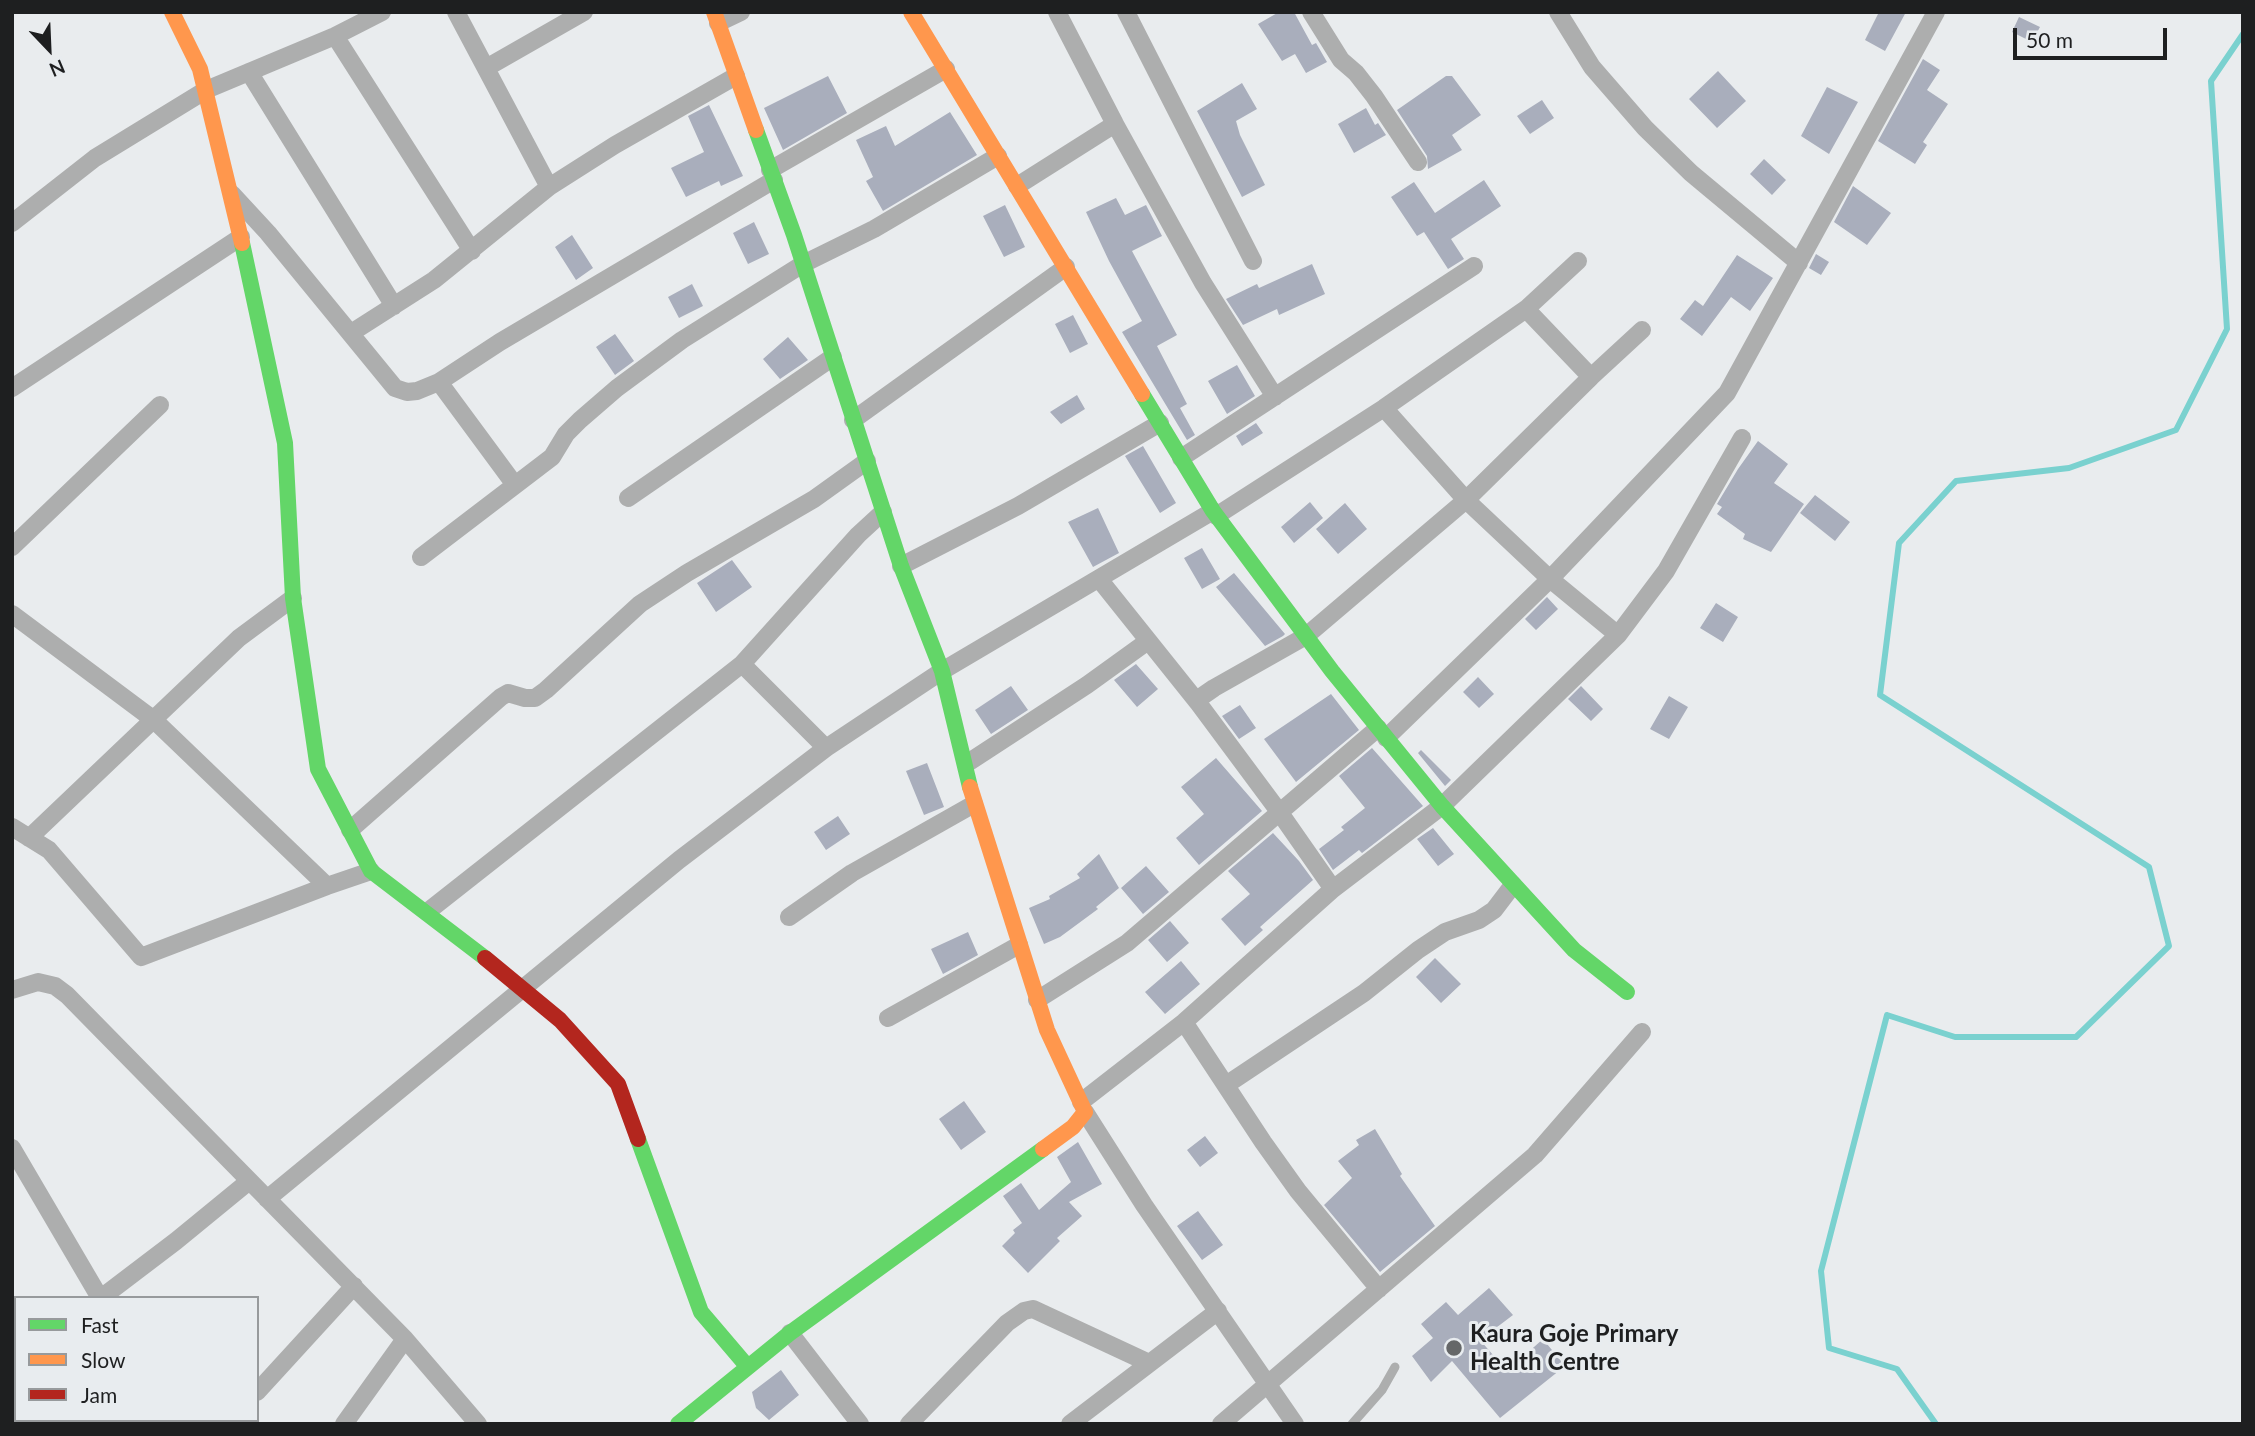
<!DOCTYPE html>
<html>
<head>
<meta charset="utf-8">
<style>
  body { margin:0 }
  #map { position:relative; width:2255px; height:1436px; overflow:hidden; background:#e9ecee; font-family:Lato,sans-serif }
  canvas { display:block }
  .frame { position:absolute; inset:0; border:14px solid #1e1f20; pointer-events:none }
  .legend { position:absolute; left:14px; top:1296px; width:245px; height:126px; box-sizing:border-box; background:#e8ecef; border:2px solid #979a9c; margin:0; padding:9px 12px; list-style:none; font-size:21px; color:#1e1f20 }
  .legend li { display:flex; align-items:center; gap:14px; height:35px }
  .legend b { width:35px; border:2px solid #979a9c }
  .north { position:absolute; left:14px; top:14px; width:70px; height:70px; -webkit-text-stroke:5px #e8ecef; paint-order:stroke; rotate:157deg; font-size:19px; font-weight:700; line-height:28px; text-align:center; color:#1e1f20 }
  .north::after { content:''; display:block; margin:auto; width:24px; height:32px; background:#1e1f20; clip-path:polygon(50% 0,100% 100%,50% 72%,0 100%) }
  .scale { position:absolute; left:2013px; top:28px; width:154px; height:32px; box-sizing:border-box; border:4px solid #1e1f20; border-top:0; padding-left:9px; font-size:21px; line-height:24px; white-space:nowrap; color:#1e1f20; -webkit-text-stroke:5px #e8ecef; paint-order:stroke }
</style>
</head>
<body>
<div id="map">
<canvas width="2255" height="1436"></canvas>
<div class="frame"></div>
<ul class="legend">
<li><b style="height:9px;background:#63d668"></b>Fast</li>
<li><b style="height:9px;background:#ff974d"></b>Slow</li>
<li><b style="height:9px;background:#b3261e"></b>Jam</li>
</ul>
<div class="north">N</div>
<div class="scale">50 m</div>
</div>
<script>
const ctx = document.querySelector('canvas').getContext('2d');
ctx.lineJoin = 'round';
const shape = rows => new Path2D(rows.map(r => 'M' + r).join(''));
function stroke(path, color, width, dash) { ctx.strokeStyle = color; ctx.lineWidth = width; ctx.lineCap = dash ? 'butt' : 'round'; ctx.setLineDash(dash || []); ctx.stroke(path); }
function fill(path, color) { ctx.fillStyle = color; ctx.fill(path, 'evenodd'); }
function drawText(font, color, halo, rows, align = 'center') {
  ctx.font = font + ' Lato,sans-serif'; ctx.lineWidth = 6; ctx.setLineDash([]); ctx.textBaseline = 'middle'; ctx.strokeStyle = halo; ctx.fillStyle = color; for (const [text, x, y, turn = 0] of rows) {
    ctx.save(); ctx.translate(x, y); ctx.rotate((+turn || 0) * Math.PI / 180); ctx.textAlign = isNaN(turn) ? turn : align; if (halo) ctx.strokeText(text, 0, 0); ctx.fillText(text, 0, 0); ctx.restore();
  }
}
stroke(shape([
  [1936,1424,1897,1369,1829,1348,1821,1271,1887,1015,1955,1037,2076,1037,2169,946,2149,867,1880,695,1899,543,1956,481,2069,468,2176,430,2227,329,2211,81,2243,34]
]), '#7ad1cf', 6);
fill(shape([
  [1279,12,1294,12,1312,45,1316,43,1327,62,1306,73,1295,54,1282,61,1258,24],
  [1879,12,1906,12,1885,51,1865,40],
  [2019,17,2040,27,2032,42,2012,32],
  [1923,59,1940,70,1927,90,1948,104,1923,142,1927,145,1915,164,1878,141],
  [1718,71,1746,101,1717,128,1689,99],
  [828,76,847,113,783,150,764,108],
  [1446,76,1452,76,1481,115,1452,135,1462,150,1428,169,1427,156,1397,110],
  [1242,83,1257,109,1236,121,1240,135,1265,185,1242,197,1197,111],
  [1827,87,1858,102,1829,154,1801,136],
  [1542,100,1554,118,1530,134,1517,116],
  [709,105,743,176,721,186,719,181,686,197,671,168,704,152,688,116],
  [1366,108,1375,125,1378,123,1386,135,1354,153,1338,124],
  [950,112,977,155,883,211,866,181,873,177,856,140,886,126,895,146],
  [1764,159,1786,180,1772,195,1750,174],
  [1484,180,1501,206,1451,239,1464,259,1448,269,1424,232,1417,236,1391,197,1414,182,1435,213],
  [1853,186,1891,213,1867,245,1834,222],
  [1116,198,1125,215,1146,205,1162,236,1132,251,1177,335,1157,346,1187,404,1180,408,1195,435,1187,440,1122,332,1142,321,1109,261,1086,212],
  [1005,205,1025,247,1004,257,983,216],
  [754,222,769,254,748,264,733,233],
  [572,235,593,268,576,280,555,247],
  [1816,254,1829,262,1821,275,1809,268],
  [1737,255,1773,278,1750,311,1731,297,1702,336,1680,319,1695,300,1703,306],
  [1312,264,1325,294,1279,315,1277,309,1243,325,1226,299,1257,284,1259,288],
  [692,284,703,306,679,318,668,297],
  [1073,315,1088,344,1070,353,1055,324],
  [615,334,634,361,615,375,596,347],
  [788,337,808,360,780,379,763,359],
  [1237,365,1255,396,1227,414,1208,381],
  [1077,395,1085,409,1061,424,1050,412],
  [1256,423,1263,433,1242,446,1236,436],
  [1758,441,1788,464,1774,483,1804,504,1771,552,1743,539,1745,534,1717,514,1722,507,1717,504,1738,469],
  [1143,446,1176,503,1160,513,1125,456],
  [1815,495,1850,522,1835,541,1800,513],
  [1310,502,1323,518,1294,543,1281,527],
  [1345,503,1367,529,1338,554,1316,529],
  [1098,508,1119,553,1093,567,1068,522],
  [1202,548,1220,579,1202,589,1184,558],
  [732,560,752,587,716,612,697,583],
  [1234,573,1285,634,1283,636,1265,646,1216,587],
  [1547,597,1558,609,1536,630,1525,619],
  [1716,603,1738,617,1723,642,1700,628],
  [1136,664,1158,689,1137,707,1114,680],
  [1478,677,1494,694,1479,708,1463,692],
  [1011,686,1028,710,991,734,975,710],
  [1581,686,1603,709,1591,721,1568,699],
  [1331,694,1359,730,1296,782,1264,739],
  [1669,696,1688,707,1669,739,1650,729],
  [1240,705,1256,728,1239,739,1222,716],
  [1372,748,1423,806,1362,853,1359,850,1333,870,1319,849,1344,830,1341,827,1365,808,1339,776],
  [1421,750,1451,780,1445,786,1418,753],
  [1216,758,1262,811,1199,865,1176,838,1204,814,1181,787],
  [927,763,944,807,924,815,906,771],
  [838,816,850,834,826,850,814,832],
  [1433,828,1454,854,1438,866,1417,839],
  [1273,833,1299,861,1313,880,1260,927,1263,930,1245,946,1221,919,1250,894,1228,871],
  [1099,854,1119,888,1096,907,1098,909,1060,937,1044,944,1029,908,1050,899,1049,896,1080,878,1077,874],
  [1146,866,1169,892,1143,914,1121,888],
  [1170,921,1189,943,1167,962,1148,940],
  [968,932,978,955,943,974,931,949],
  [1435,958,1461,984,1441,1003,1416,977],
  [1181,961,1200,984,1165,1014,1145,992],
  [964,1101,986,1132,961,1150,939,1119],
  [1375,1129,1402,1174,1400,1176,1435,1226,1380,1272,1324,1205,1352,1178,1338,1161,1359,1145,1356,1140],
  [1205,1136,1218,1153,1200,1167,1187,1150],
  [1078,1142,1102,1184,1069,1202,1082,1216,1057,1238,1060,1241,1028,1273,1002,1246,1015,1233,1013,1230,1022,1223,1003,1196,1021,1183,1039,1210,1071,1182,1057,1157],
  [1198,1211,1223,1245,1202,1260,1177,1226],
  [1489,1288,1513,1315,1480,1340,1507,1371,1543,1339,1565,1366,1500,1418,1452,1361,1431,1382,1412,1356,1433,1338,1421,1324,1446,1302,1458,1315],
  [781,1370,799,1395,769,1420,756,1408,752,1392]
]), '#a9aebc');
stroke(shape([
  [1352,1424,1382,1390,1395,1367]
]), '#adaeae', 9);
stroke(shape([
  [456,12,549,187],
  [1057,12,1115,124,1203,283,1275,397],
  [1126,12,1253,261],
  [1311,12,1341,60,1356,73,1374,96,1418,162],
  [1558,12,1592,67,1645,128,1691,173,1799,263],
  [718,23,741,12],
  [335,36,472,251],
  [486,68,584,12],
  [249,72,394,306],
  [770,170,946,69],
  [1017,186,1115,124],
  [232,194,268,233,395,388,407,392,417,391,439,382,500,342,774,180],
  [12,223,95,158,206,90,335,36,382,12],
  [1526,309,1591,377],
  [351,333,434,280,549,187,615,145,736,76],
  [439,382,515,485],
  [12,388,241,237],
  [1384,408,1466,500,1550,579,1618,635],
  [853,420,1066,267],
  [1181,458,1474,266],
  [628,498,833,357],
  [1216,516,1384,408,1526,309,1578,261],
  [12,547,160,405],
  [421,557,552,457,566,434,580,420,617,388,682,340,803,264,874,229,998,156],
  [901,566,1018,506,1160,423],
  [1099,579,1199,704,1280,813,1333,889],
  [12,614,154,720,327,886],
  [742,664,826,748],
  [1199,704,1201,697,1214,688,1306,636,1466,500,1591,377,1642,330],
  [1386,738,1550,579,1727,393,1936,12],
  [966,764,1087,685,1148,641],
  [12,827,49,850,141,957,327,886,371,871],
  [350,830,501,697,508,693,525,698,535,698,546,690,640,604,687,573,814,499,867,461],
  [29,838,239,638,293,598],
  [427,912,742,664,858,535,883,512],
  [789,917,852,873,974,804],
  [12,990,38,982,55,986,67,995,405,1339,478,1424],
  [1037,1000,1127,943,1378,728],
  [888,1018,1019,945],
  [1184,1022,1263,1142,1298,1191,1379,1289],
  [1226,1085,1364,993,1418,950,1445,932,1479,920,1494,910,1513,885],
  [1081,1102,1184,1022,1333,889,1442,806,1618,635,1666,571,1742,438],
  [1085,1112,1144,1205,1295,1424],
  [12,1148,100,1298],
  [267,1199,679,860,826,748,942,671,1213,511],
  [101,1298,176,1241,248,1182],
  [790,1333,860,1424],
  [12,1368,16,1365],
  [257,1392,354,1286],
  [96,1420,98,1424],
  [186,1420,189,1424],
  [228,1424,232,1420],
  [344,1424,405,1339],
  [909,1424,1007,1323,1024,1311,1033,1309,1149,1363],
  [1070,1424,1218,1311],
  [1221,1424,1535,1155,1642,1032]
]), '#adaeae', 18);
stroke(shape([
  [756,130,794,235,901,566,942,671,970,787],
  [242,243,285,443,293,598,318,769,371,871,485,958],
  [1142,394,1213,511,1332,671,1442,806,1574,950,1627,992],
  [638,1139,701,1312,747,1366],
  [678,1424,790,1333,1043,1149]
]), '#63d668', 16);
stroke(shape([
  [172,12,200,69,242,243],
  [714,12,756,130],
  [911,12,1142,394],
  [970,787,1047,1030,1085,1112,1073,1127,1043,1149]
]), '#ff974d', 16);
stroke(shape([
  [485,958,560,1020,618,1084,638,1139]
]), '#b3261e', 16);
for (const [x, y, r, color] of [
  [1454,1348,9,"#656768"]
]) { const dot = new Path2D(); dot.arc(x, y, r, 0, 2 * Math.PI); ctx.fillStyle = color; ctx.fill(dot); stroke(dot, '#e8ecef', 2.5); }
drawText('bold 24px', '#1e1f20', '#e8ecef', [
  ["Kaura Goje Primary",1470,1334],
  ["Health Centre",1470,1362]
], 'left');
</script>
</body>
</html>
